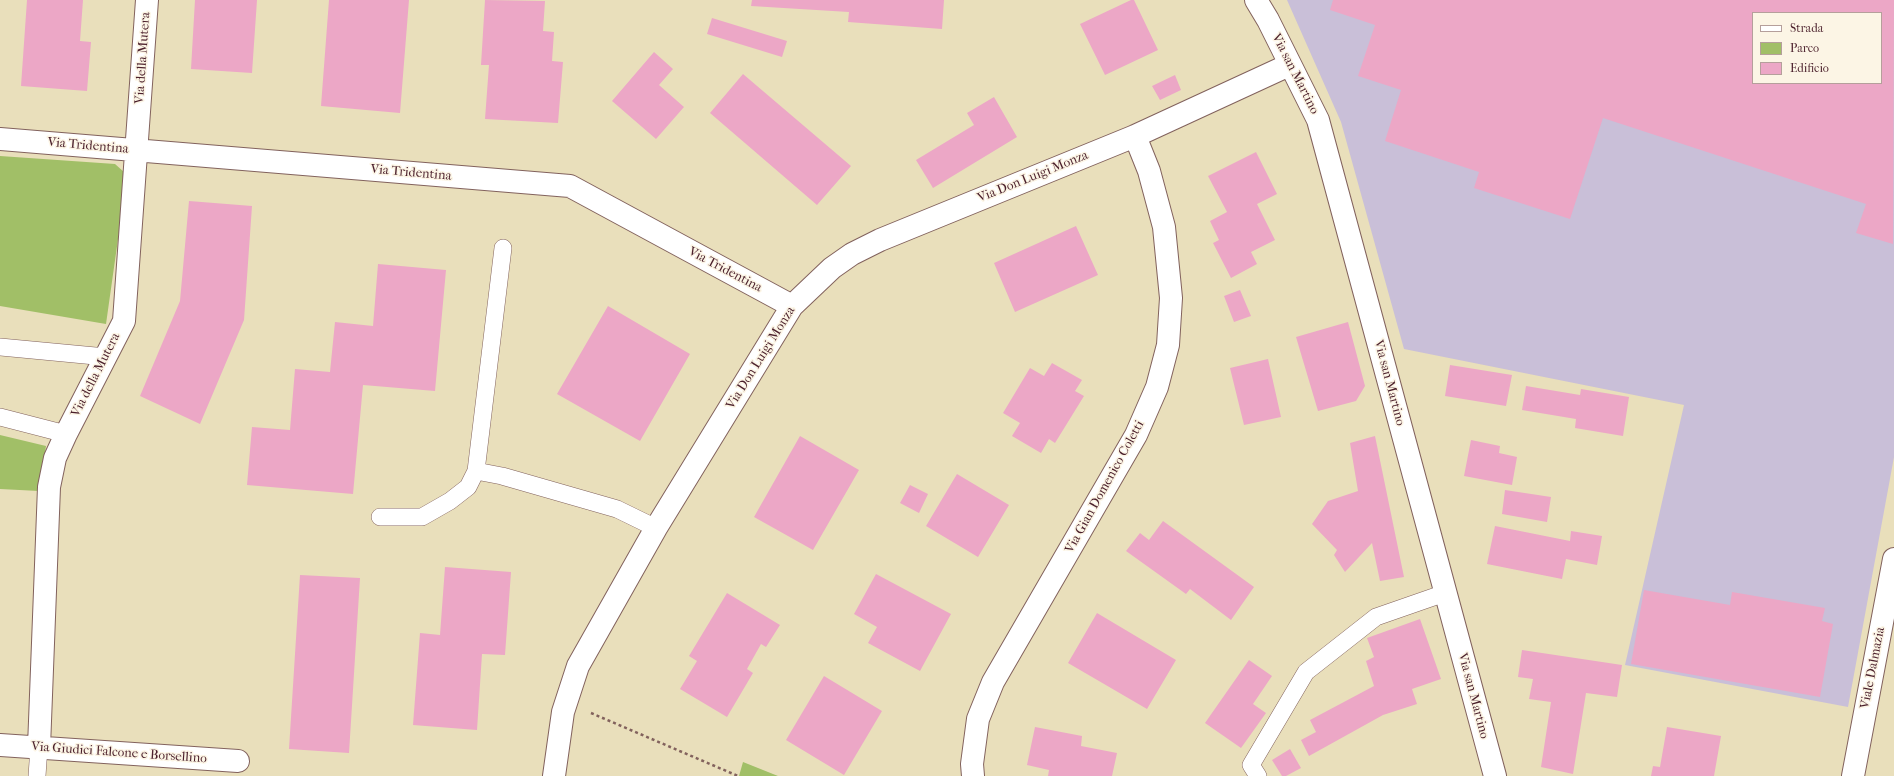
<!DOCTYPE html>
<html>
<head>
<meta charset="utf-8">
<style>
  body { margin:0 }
  #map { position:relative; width:1894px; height:776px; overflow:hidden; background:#e9dfbb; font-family:"IM FELL French Canon",serif }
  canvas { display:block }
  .legend { position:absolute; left:1752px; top:12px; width:130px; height:72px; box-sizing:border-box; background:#fcf5e5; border:1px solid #b59f9b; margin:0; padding:5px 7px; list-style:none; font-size:12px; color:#4a1f2b }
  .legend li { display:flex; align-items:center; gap:8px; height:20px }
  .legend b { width:20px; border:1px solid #b59f9b }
</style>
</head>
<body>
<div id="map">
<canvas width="1894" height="776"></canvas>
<ul class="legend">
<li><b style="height:5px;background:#fff"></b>Strada</li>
<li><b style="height:11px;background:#a1bf67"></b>Parco</li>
<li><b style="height:11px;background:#eca7c6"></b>Edificio</li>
</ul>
</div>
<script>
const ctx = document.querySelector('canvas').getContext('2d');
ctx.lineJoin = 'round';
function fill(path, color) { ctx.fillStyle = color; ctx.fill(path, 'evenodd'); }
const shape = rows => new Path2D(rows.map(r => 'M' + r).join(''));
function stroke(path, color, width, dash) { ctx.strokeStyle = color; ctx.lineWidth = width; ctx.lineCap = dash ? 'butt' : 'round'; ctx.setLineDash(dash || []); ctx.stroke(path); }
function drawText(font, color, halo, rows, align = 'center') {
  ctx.font = font + ' "IM FELL French Canon",serif'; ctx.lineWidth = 3; ctx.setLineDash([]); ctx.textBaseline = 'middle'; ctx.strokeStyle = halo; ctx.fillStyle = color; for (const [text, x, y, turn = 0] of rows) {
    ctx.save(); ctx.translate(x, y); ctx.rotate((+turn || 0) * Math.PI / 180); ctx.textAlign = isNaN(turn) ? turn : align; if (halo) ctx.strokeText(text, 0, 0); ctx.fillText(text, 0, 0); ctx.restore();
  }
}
fill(shape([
  [1287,0,1894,0,1894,457,1848,707,1625,665,1684,405,1404,349,1341,122],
  [1753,13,1881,13,1881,83,1753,83]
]), '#c9bfd8');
fill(shape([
  [0,156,115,164,124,172,119,232,106,324,0,306],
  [0,435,46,446,39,491,0,489],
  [743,762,778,776,739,776]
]), '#a1bf67');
fill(shape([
  [27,0,83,0,80,41,91,42,87,91,21,86],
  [195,0,257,0,252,73,191,69],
  [329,0,409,0,400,113,321,106],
  [485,0,545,1,543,31,554,32,552,61,563,62,558,123,485,119,489,65,481,65],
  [752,0,944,0,942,29,848,22,849,12,751,6],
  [1131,0,1134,0,1158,50,1105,75,1080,24],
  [1333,0,1894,0,1893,244,1856,233,1866,204,1603,118,1570,219,1474,188,1479,172,1385,141,1401,90,1358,76,1375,25,1330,10],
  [1753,13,1881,13,1881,83,1753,83],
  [712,18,787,41,782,57,707,34],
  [654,52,673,69,659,85,684,107,656,139,612,101],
  [743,74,851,166,817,205,710,113],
  [1175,75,1181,90,1160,100,1152,86],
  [994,97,1017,137,933,188,916,160,974,125,967,113],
  [1256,152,1277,194,1257,204,1275,240,1251,252,1257,264,1231,278,1213,243,1219,240,1210,221,1227,212,1208,176],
  [189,201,252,206,244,320,200,424,140,396,180,301],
  [1076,226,1098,275,1015,312,994,263],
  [378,264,446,270,435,391,363,385,353,494,247,485,252,427,290,430,295,369,330,372,335,322,373,326],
  [1240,290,1251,316,1234,322,1224,296],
  [608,306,690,354,640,441,557,394],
  [1348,322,1365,386,1356,401,1318,411,1296,337],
  [1268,359,1281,417,1244,425,1230,368],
  [1052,363,1082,380,1075,391,1084,396,1055,443,1049,439,1041,453,1012,436,1020,423,1003,413,1030,368,1044,376],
  [1450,365,1512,375,1506,406,1445,396],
  [1526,386,1580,395,1581,389,1629,397,1623,436,1575,428,1576,419,1522,410],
  [800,436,859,470,813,550,754,517],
  [1375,436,1404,577,1380,581,1372,543,1345,572,1334,555,1337,550,1312,524,1328,501,1358,491,1350,443],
  [1471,440,1500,446,1499,453,1517,457,1512,485,1464,476],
  [957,474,1009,505,978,557,926,526],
  [910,485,928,494,919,513,900,503],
  [1505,490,1551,497,1547,522,1502,514],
  [1163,521,1254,587,1231,620,1190,589,1186,594,1126,551,1140,533,1149,540],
  [1495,526,1570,541,1571,531,1602,536,1597,565,1566,559,1562,579,1487,564],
  [445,567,511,572,505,655,482,654,477,730,413,725,420,633,440,635],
  [876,574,951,614,920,671,868,643,877,627,854,614],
  [300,575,360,578,349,753,289,749],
  [1644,590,1730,605,1732,592,1825,608,1822,621,1833,624,1820,697,1631,664],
  [727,593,780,625,766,647,761,644,747,669,753,673,727,717,680,689,697,661,689,656],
  [1097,613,1176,660,1147,709,1068,663],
  [1420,619,1441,679,1412,689,1417,704,1383,715,1309,756,1301,740,1316,732,1310,720,1374,686,1366,661,1374,657,1367,638],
  [1522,650,1622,665,1617,697,1586,693,1573,774,1541,767,1551,702,1529,699,1533,679,1518,677],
  [1249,660,1272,676,1253,704,1266,713,1241,748,1205,723],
  [824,676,882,711,844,775,786,740],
  [1035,727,1082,736,1081,746,1117,753,1112,776,1048,776,1049,770,1027,765],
  [1667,727,1721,736,1714,776,1651,776,1653,766,1660,767],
  [1290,749,1301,768,1286,776,1282,776,1272,760]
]), '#eca7c6');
const lane = shape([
  [503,248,476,471,502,476,617,509,656,528],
  [0,347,106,357],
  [0,417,66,434],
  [380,517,422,517,450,501,468,487,476,471],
  [37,776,39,747],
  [1258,776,1251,765,1306,672,1376,617,1445,593]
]);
const street = shape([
  [1256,0,1268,20,1318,120,1495,776],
  [0,139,570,186,792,306],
  [0,745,238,761],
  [39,747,49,487,55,458,66,434,124,321,147,0],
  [554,776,563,712,578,666,656,528,792,306,832,268,852,254,880,240,1135,136,1289,65],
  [973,776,972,764,978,719,993,682,1136,435,1157,387,1168,345,1171,298,1164,227,1149,171,1135,136]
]);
const secondary = shape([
  [1853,776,1894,559]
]);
stroke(lane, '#82625d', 18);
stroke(street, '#82625d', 24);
stroke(secondary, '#82625d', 24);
stroke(shape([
  [591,713,738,776]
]), '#82625d', 2.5, [3, 3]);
stroke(lane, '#fff', 17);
stroke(street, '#fff', 22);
stroke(secondary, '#fff', 22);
drawText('13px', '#4a1f2b', '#fcf5e5', [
  ["Via della Mutera",143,58,-86],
  ["Via san Martino",1295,74,63],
  ["Via Tridentina",88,146,5],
  ["Via Tridentina",411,173,5],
  ["Via Don Luigi Monza",1033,177,-22],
  ["Via Tridentina",725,270,28],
  ["Via Don Luigi Monza",761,358,-58],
  ["Via della Mutera",96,375,-63],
  ["Via san Martino",1389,383,75],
  ["Via Gian Domenico Coletti",1105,487,-61],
  ["Viale Dalmazia",1873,668,-79],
  ["Via san Martino",1473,696,75],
  ["Via Giudici Falcone e Borsellino",119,753,4]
]);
</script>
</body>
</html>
